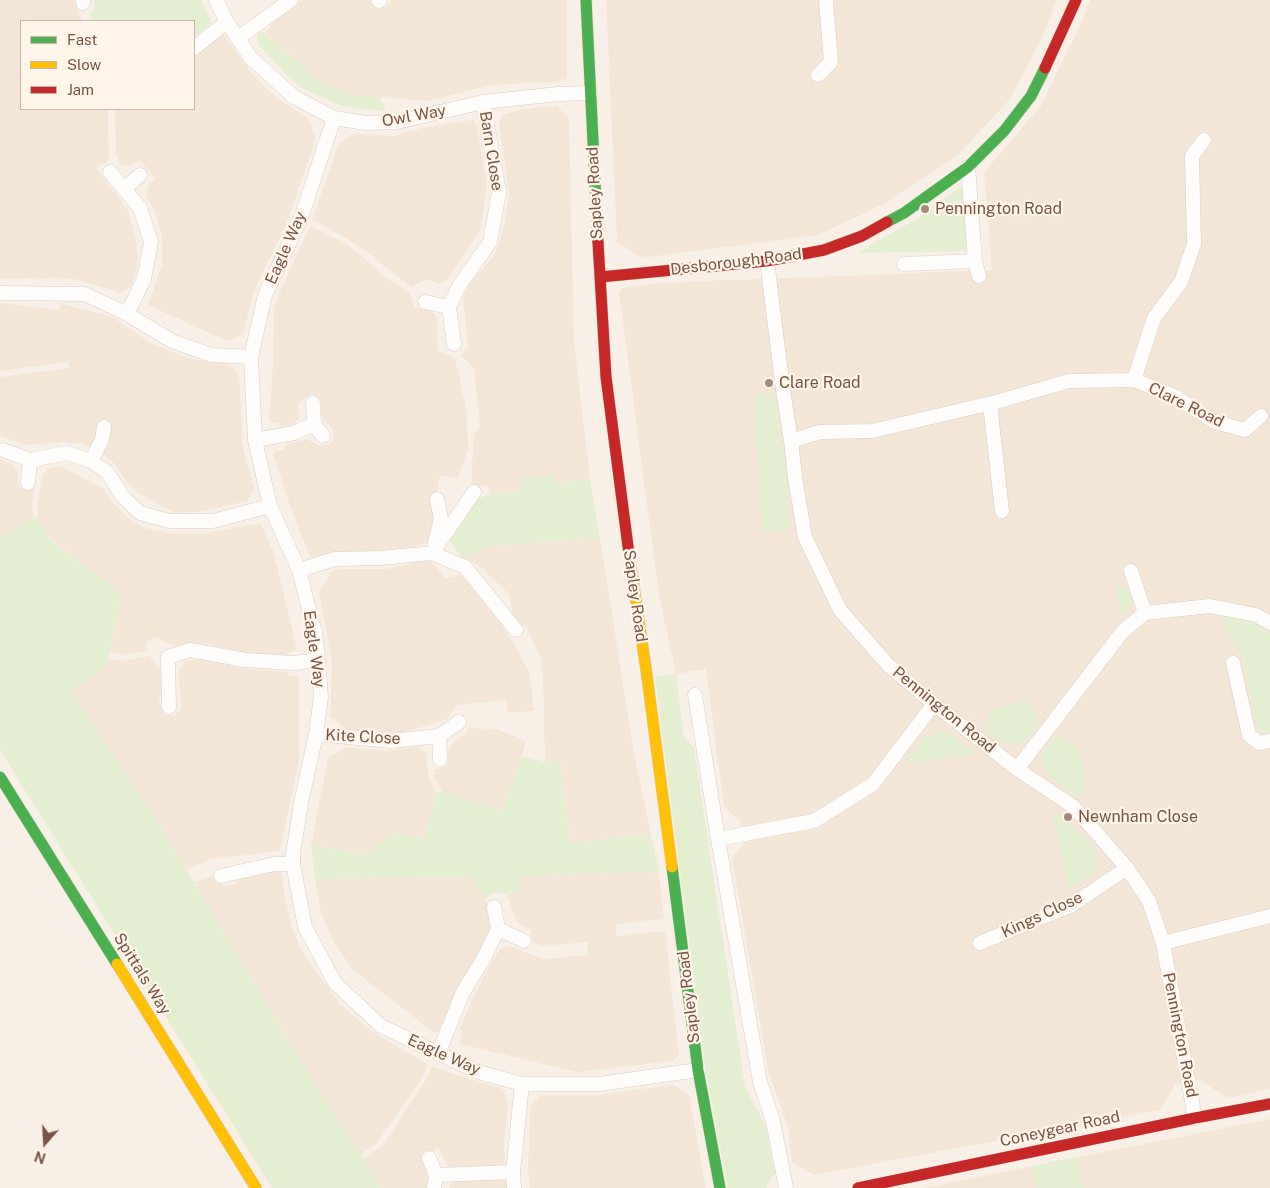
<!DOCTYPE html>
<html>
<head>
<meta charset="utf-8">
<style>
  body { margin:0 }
  #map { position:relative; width:1270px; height:1188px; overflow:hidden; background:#f8f0e7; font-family:"Public Sans",sans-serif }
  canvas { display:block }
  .legend { position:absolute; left:20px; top:20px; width:175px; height:90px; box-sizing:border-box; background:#fff5e9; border:1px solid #c9b5a8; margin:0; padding:6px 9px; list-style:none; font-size:15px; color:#775546 }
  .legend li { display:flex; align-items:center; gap:10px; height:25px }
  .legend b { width:25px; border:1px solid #c9b5a8 }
  .north { position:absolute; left:20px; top:1118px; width:50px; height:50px; -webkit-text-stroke:4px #fff5e9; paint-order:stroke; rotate:199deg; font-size:14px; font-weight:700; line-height:20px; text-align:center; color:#775546 }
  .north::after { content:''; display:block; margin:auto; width:18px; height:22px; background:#775546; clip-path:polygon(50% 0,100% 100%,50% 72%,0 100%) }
</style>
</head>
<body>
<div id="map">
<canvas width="1270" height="1188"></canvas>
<ul class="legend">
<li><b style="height:6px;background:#4caf50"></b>Fast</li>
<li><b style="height:6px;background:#ffc107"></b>Slow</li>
<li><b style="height:6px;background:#c62828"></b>Jam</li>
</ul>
<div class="north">N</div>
</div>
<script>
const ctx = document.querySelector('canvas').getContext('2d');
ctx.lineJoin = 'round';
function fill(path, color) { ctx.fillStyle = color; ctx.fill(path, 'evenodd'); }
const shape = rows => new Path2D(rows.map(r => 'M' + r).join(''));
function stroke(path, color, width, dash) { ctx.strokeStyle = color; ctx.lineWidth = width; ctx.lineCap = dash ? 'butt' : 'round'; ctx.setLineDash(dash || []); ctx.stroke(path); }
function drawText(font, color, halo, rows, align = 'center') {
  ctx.font = font + ' "Public Sans",sans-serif'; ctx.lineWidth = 4.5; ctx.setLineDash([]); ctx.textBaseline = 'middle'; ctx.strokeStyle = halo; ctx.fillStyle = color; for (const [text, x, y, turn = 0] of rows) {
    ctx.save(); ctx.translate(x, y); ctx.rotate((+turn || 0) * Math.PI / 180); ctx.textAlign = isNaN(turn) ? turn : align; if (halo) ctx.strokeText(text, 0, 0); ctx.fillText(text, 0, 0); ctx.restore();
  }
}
fill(shape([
  [0,0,73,0,80,14,82,21,21,21,21,109,108,109,109,160,96,168,128,210,136,239,138,260,132,286,121,293,74,279,53,278,0,279],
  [303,0,369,0,371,4,380,9,390,4,391,0,567,0,567,78,558,82,490,85,429,101,351,95,324,84,265,33,271,26,269,22],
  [606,0,1057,0,1042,38,1010,99,957,156,886,203,818,235,641,258,617,242],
  [1090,0,1270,0,1270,1089,1227,1098,1200,1080,1176,1084,1160,1110,814,1175,792,1163,788,1127,768,1071,732,858,744,843,740,821,724,807,706,669,676,674,659,596,619,292,622,288,658,283,992,270,984,172,1041,106,1083,19],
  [222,33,253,75,272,94,309,119,315,136,313,147,286,225,254,291,243,335,227,341,148,305,162,265,162,234,153,207,146,197,148,186,155,179,140,160,130,166,120,164,116,155,115,109,194,109,194,55],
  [557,106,569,118,574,341,590,479,555,483,522,478,522,492,489,494,488,486,471,486,474,434,480,426,474,369,461,355,468,347,463,297,469,285,494,255,503,232,509,193,499,124,502,115,521,109],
  [473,120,477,126,487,184,480,231,446,281,439,284,427,279,411,287,368,253,339,234,312,220,339,143,354,134,393,136,427,127],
  [310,226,348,245,387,278,409,292,415,307,431,311,437,318,438,351,455,358,467,413,468,450,458,478,440,476,433,512,437,522,430,540,408,550,388,553,357,552,310,557,288,500,273,453,285,448,286,444,306,439,319,445,329,445,334,437,331,427,322,418,321,400,312,394,301,400,298,408,300,417,293,425,280,427,280,423,269,421,273,366,274,307,282,287],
  [0,303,60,310,59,303,112,317,154,345,191,359,227,363,239,373,243,449,254,488,248,501,196,512,174,513,142,495,129,486,114,463,100,452,84,444,65,442,25,445,0,436,0,377,70,368,68,362,0,371],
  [0,459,13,465,18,473,18,487,34,490,32,504,34,518,0,538],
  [60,466,103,488,114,504,131,521,146,528,166,533,201,534,260,523,272,549,278,570,297,650,288,653,288,657,264,657,202,643,177,647,155,637,145,643,146,651,125,655,110,652,121,598,114,588,50,539,38,516,37,506,42,476,47,469],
  [600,538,634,753,651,834,570,843,560,760,545,762,543,680,541,659,526,626,515,626,509,594,480,566,462,558,490,546],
  [420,561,432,562,446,578,461,575,477,588,513,642,529,671,534,711,508,713,506,700,457,705,447,719,397,735,345,732,345,728,330,717,332,663,319,591,330,576,330,572,338,569,386,569],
  [149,656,159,666,164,680,159,701,163,714,175,716,182,707,178,672,186,661,204,658,241,668,288,672,288,675,299,677,299,759,280,851,210,859,187,870,157,821,71,691,107,666,108,658,123,661],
  [469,727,486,730,494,728,526,741,522,756,503,811,442,792,435,778,434,770,447,766,449,748,456,739,466,734],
  [417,746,426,754,429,778,436,792,425,840,392,832,368,854,311,846,328,757,343,750,344,747,387,751],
  [281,868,285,897,292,927,302,952,340,1004,369,1029,428,1065,419,1083,376,1144,361,1154,321,1094,194,882,214,876,224,886,236,884,237,877],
  [659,872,664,919,616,924,616,936,665,931,679,1056,673,1061,577,1072,460,1044,463,1032,459,1030,473,998,492,961,500,949,509,946,543,959,588,955,587,942,546,946,533,943,530,929,517,923,507,895,519,891,519,877,581,873],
  [472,877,486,900,492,927,465,977,445,1024,442,1023,436,1034,353,970,335,944,321,913,315,879],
  [432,1067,503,1089,508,1104,504,1141,505,1168,450,1170,438,1148,423,1155,431,1175,427,1188,381,1188,364,1159,384,1144,423,1084],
  [674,1085,689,1095,706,1188,530,1188,528,1173,530,1107,540,1095,594,1095],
  [1270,1119,1270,1188,923,1188,1077,1157],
  [506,1177,507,1188,449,1188,452,1181]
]), '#f4e6d7');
fill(shape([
  [94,0,201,0,212,23,194,37,194,21,93,21,90,14,95,7],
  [262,31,324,84,351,95,379,97,386,110,370,110,343,106,325,99,302,88,283,71,258,44,257,35],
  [962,186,971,251,857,253,918,218],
  [774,394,787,474,789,530,763,532,754,395],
  [553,475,556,483,590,479,600,538,490,546,462,558,450,540,478,499,489,494,522,492,522,478],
  [38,516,50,540,114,588,121,598,107,666,71,691,157,821,321,1094,361,1154,381,1188,272,1188,0,750,0,538],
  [1116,585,1128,588,1133,603,1122,617],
  [1220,615,1255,623,1270,634,1270,732,1259,732,1244,662],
  [676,674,684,737,694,748,745,1087,765,1125,775,1173,766,1188,728,1188,705,1067,655,677],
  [1028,700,1039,722,1025,743,1005,744,984,728,992,709],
  [946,731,976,753,905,764,925,737],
  [1056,734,1080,751,1087,786,1079,797,1047,775,1041,756],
  [522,756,545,762,560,760,570,843,651,834,659,872,581,873,520,877,519,891,507,895,500,892,490,894,486,900,472,877,315,879,311,846,368,854,392,832,425,840,436,792,442,792,503,811],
  [1053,812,1068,821,1096,848,1098,862,1093,874,1069,889],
  [1077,1157,1084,1188,1037,1188,1032,1166]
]), '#e4eed0');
const street = shape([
  [216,0,227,22,251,58,294,97,334,118,366,123,397,122,483,102,558,94,590,93],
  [379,1,380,0],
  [83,3,83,0],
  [238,38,291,0],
  [194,48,227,22],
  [818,75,831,62,826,0],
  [334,118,301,218,265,295,251,357,255,440,270,506,299,570,315,633,318,660,321,697,316,734,301,803,293,854,293,864,305,927,335,983,381,1026,478,1072,522,1084,599,1084,698,1070],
  [968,167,975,261,979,276],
  [110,172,140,208,151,242,144,279,127,314],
  [124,189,140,175],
  [767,261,783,390,791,441,795,477,805,537,840,610,888,665,934,704,1017,769,1074,807,1127,868,1149,901,1163,943,1195,1118],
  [904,264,975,261],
  [0,293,85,294,127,314,172,341,211,355,251,357],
  [425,302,449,307],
  [454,344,449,307,459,286,490,242,499,192,483,102],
  [1134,380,1154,318,1181,282,1194,244,1192,156,1204,140],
  [313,403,314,424,323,436],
  [990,404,1002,511],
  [255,440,294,433,314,424],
  [791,441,820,432,872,431,996,402,1069,381,1134,380,1174,396,1215,422,1245,430,1261,416],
  [3,450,30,460,28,483],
  [30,460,67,453,91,461,107,472,123,497,140,513,169,521,213,521,270,506],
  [91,461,102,440,104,427],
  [435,543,441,519,437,499],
  [432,553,474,492],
  [299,570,335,559,381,558,432,553,465,567,516,630],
  [1131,571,1145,613],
  [1233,663,1249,735,1259,743,1270,741],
  [695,695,718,839,760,1082,773,1121,786,1188],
  [169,707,168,657,190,650,245,660,294,663,318,660],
  [316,734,391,741,439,736,459,722],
  [439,736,440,759],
  [1017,769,1123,631,1145,613,1210,606,1256,615,1270,623],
  [718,839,814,821,873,784,934,704],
  [221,876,274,864,293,864],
  [494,907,498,929,524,941],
  [980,943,1072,905,1127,868],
  [1163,943,1270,916],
  [438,1054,463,992,484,958,498,929],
  [429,1158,436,1175,434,1188],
  [436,1175,513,1172],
  [514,1188,513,1172,522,1084]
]);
const fast = shape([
  [586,0,598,242],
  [887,222,904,213,968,167,1004,131,1031,96,1045,68],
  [0,777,117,964],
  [672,867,698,1070,720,1188]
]);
const slow = shape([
  [629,554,647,676,672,867],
  [117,964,256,1188]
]);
const jam = shape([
  [1045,68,1076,0],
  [598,242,606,377,629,554],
  [600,277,767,261,824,250,862,236,887,222],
  [858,1188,1195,1118,1270,1104]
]);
stroke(street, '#d9cdc5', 15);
stroke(fast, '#d8cdc4', 12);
stroke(slow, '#d8cdc4', 12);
stroke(jam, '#d8cdc4', 12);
stroke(street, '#fefdfb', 14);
stroke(fast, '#4caf50', 11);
stroke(slow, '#ffc107', 11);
stroke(jam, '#c62828', 11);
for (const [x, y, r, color] of [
  [925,209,5,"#a48b7e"],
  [769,383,5,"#a48b7e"],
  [1068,817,5,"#a48b7e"]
]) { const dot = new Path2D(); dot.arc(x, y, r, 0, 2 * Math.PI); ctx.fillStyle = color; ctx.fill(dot); stroke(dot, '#fff5e9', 2); }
drawText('16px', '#775546', '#fff5e9', [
  ["Owl Way",414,116,-10],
  ["Barn Close",491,151,81],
  ["Sapley Road",595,193,-93],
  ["Eagle Way",286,248,-66],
  ["Desborough Road",736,262,-7],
  ["Clare Road",1186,405,26],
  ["Sapley Road",635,596,82],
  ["Eagle Way",314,649,82],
  ["Pennington Road",944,710,39],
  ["Kite Close",363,737,3],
  ["Kings Close",1042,915,-25],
  ["Spittals Way",142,974,58],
  ["Sapley Road",689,997,-97],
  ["Pennington Road",1180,1035,79],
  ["Eagle Way",444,1055,24],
  ["Coneygear Road",1060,1129,-12]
]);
drawText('16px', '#775546', '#fff5e9', [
  ["Pennington Road",935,209],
  ["Clare Road",779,383],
  ["Newnham Close",1078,817]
], 'left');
</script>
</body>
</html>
